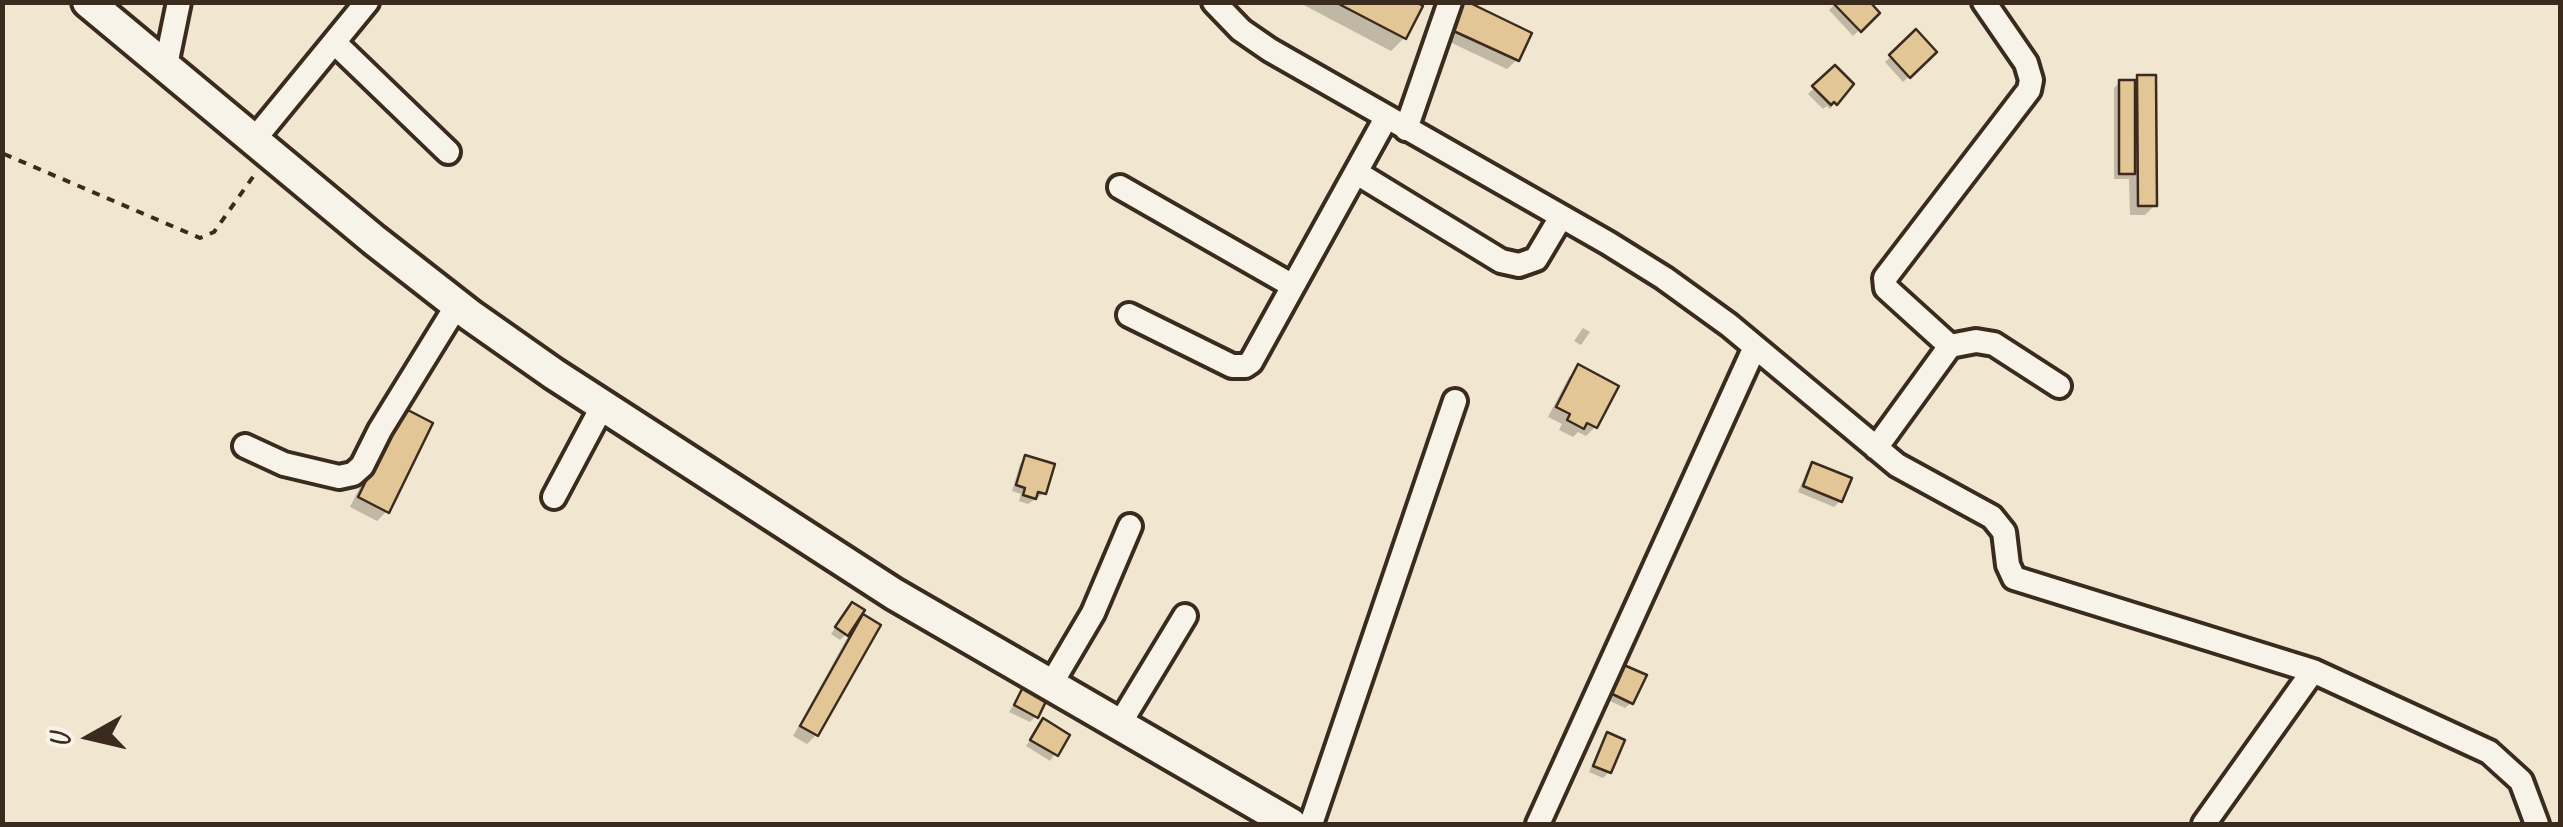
<!DOCTYPE html>
<html>
<head>
<meta charset="utf-8">
<style>
  body { margin:0 }
  #map { position:relative; width:2563px; height:827px; overflow:hidden; background:#f1e6cf; font-family:Caveat,sans-serif }
  canvas { display:block }
  .frame { position:absolute; inset:0; border:5px solid #3b2a1e; pointer-events:none }
  .north { position:absolute; left:40px; top:687px; width:100px; height:100px; -webkit-text-stroke:8px #f7f3e8; paint-order:stroke; rotate:262deg; font-size:28px; font-weight:700; line-height:40px; text-align:center; color:#3b2a1e }
  .north::after { content:''; display:block; margin:auto; width:35px; height:45px; background:#3b2a1e; clip-path:polygon(50% 0,100% 100%,50% 72%,0 100%) }
</style>
</head>
<body>
<div id="map">
<canvas width="2563" height="827"></canvas>
<div class="frame"></div>
<div class="north">U</div>
</div>
<script>
const ctx = document.querySelector('canvas').getContext('2d');
ctx.lineJoin = 'round';
function fill(path, color) { ctx.fillStyle = color; ctx.fill(path, 'evenodd'); }
const shape = rows => new Path2D(rows.map(r => 'M' + r).join(''));
function stroke(path, color, width, dash) { ctx.strokeStyle = color; ctx.lineWidth = width; ctx.lineCap = dash ? 'butt' : 'round'; ctx.setLineDash(dash || []); ctx.stroke(path); }
fill(shape([
  [1298,2,1410,2,1419,7,1404,38,1391,51],
  [1837,2,1867,2,1877,13,1853,36,1829,10],
  [1451,11,1517,60,1507,69,1439,37],
  [1916,33,1934,52,1903,82,1885,62],
  [1835,68,1850,84,1830,109,1827,106,1823,109,1808,94],
  [2138,78,2155,205,2145,215,2130,215,2129,179,2114,179,2114,88,2120,82,2134,82],
  [1583,328,1590,332,1581,345,1574,341],
  [1579,367,1595,427,1586,436,1578,432,1573,437,1559,430,1562,424,1548,417,1569,377],
  [393,420,387,511,377,521,350,507],
  [1026,458,1044,493,1028,504,1019,501,1021,494,1012,491,1020,464],
  [1813,465,1840,501,1834,507,1798,492,1807,471],
  [847,611,853,628,863,617,816,735,807,744,793,736,852,629,840,640,831,634],
  [1617,665,1631,703,1625,708,1599,696],
  [1025,686,1036,716,1030,722,1009,712],
  [1043,722,1067,736,1050,761,1026,746],
  [1608,735,1609,772,1603,778,1589,772,1602,741]
]), '#0003');
const building = shape([
  [1335,2,1416,2,1423,6,1406,39,1335,2],
  [1458,2,1468,2,1532,33,1519,61,1447,28,1458,2],
  [1870,2,1880,13,1861,32,1833,3,1870,2],
  [1916,29,1937,52,1910,78,1889,55,1916,29],
  [1835,65,1854,84,1837,105,1834,102,1831,105,1812,86,1835,65],
  [2137,75,2156,75,2157,206,2138,206,2137,75],
  [2119,80,2135,80,2135,174,2119,174,2119,80],
  [1578,364,1619,386,1597,428,1587,423,1584,429,1567,420,1570,414,1556,407,1578,364],
  [402,407,433,423,389,513,358,497,402,407],
  [1025,455,1055,464,1046,494,1038,492,1036,499,1023,495,1025,488,1016,485,1025,455],
  [1812,462,1852,478,1842,502,1803,486,1812,462],
  [852,602,865,610,848,636,835,627,852,602],
  [863,614,881,625,818,736,800,726,863,614],
  [1617,662,1647,675,1633,704,1604,690,1617,662],
  [1025,683,1049,695,1038,718,1014,705,1025,683],
  [1043,718,1070,735,1058,756,1030,740,1043,718],
  [1607,732,1625,740,1611,773,1593,766,1607,732]
]);
fill(building, '#e2c696');
stroke(building, '#3b2a1e', 2.5);
const minor = shape([
  [1214,2,1241,30,1270,50,1608,243,1664,278,1729,325,1897,465,1992,517,2004,532,2008,565,2014,578,2313,671,2489,752,2521,781,2537,824],
  [336,44,448,152],
  [165,70,179,2],
  [1406,129,1450,2],
  [253,141,367,2],
  [1357,173,1501,261,1519,265,1536,259,1561,217],
  [1120,187,1293,286],
  [1129,315,1232,366,1245,366,1251,362,1386,118],
  [1950,346,1976,341,1994,344,2059,386],
  [245,446,284,464,339,477,353,474,362,466,380,430,457,305],
  [1876,448,1950,346,1886,288,1885,278,2029,90,2031,80,2026,63,1984,2],
  [554,497,603,405],
  [1050,686,1093,613,1130,526],
  [1119,725,1185,616],
  [1311,824,1455,401],
  [1538,824,1754,349],
  [2204,824,2313,671]
]);
const major = shape([
  [88,2,374,240,470,315,554,374,894,594,1291,824]
]);
stroke(minor, '#3b2a1e', 30);
stroke(major, '#3b2a1e', 38);
stroke(shape([
  [4,154,200,238,214,232,255,174]
]), '#3b2a1e', 4, [8, 8]);
stroke(minor, '#f7f3e8', 22);
stroke(major, '#f7f3e8', 30);
</script>
</body>
</html>
